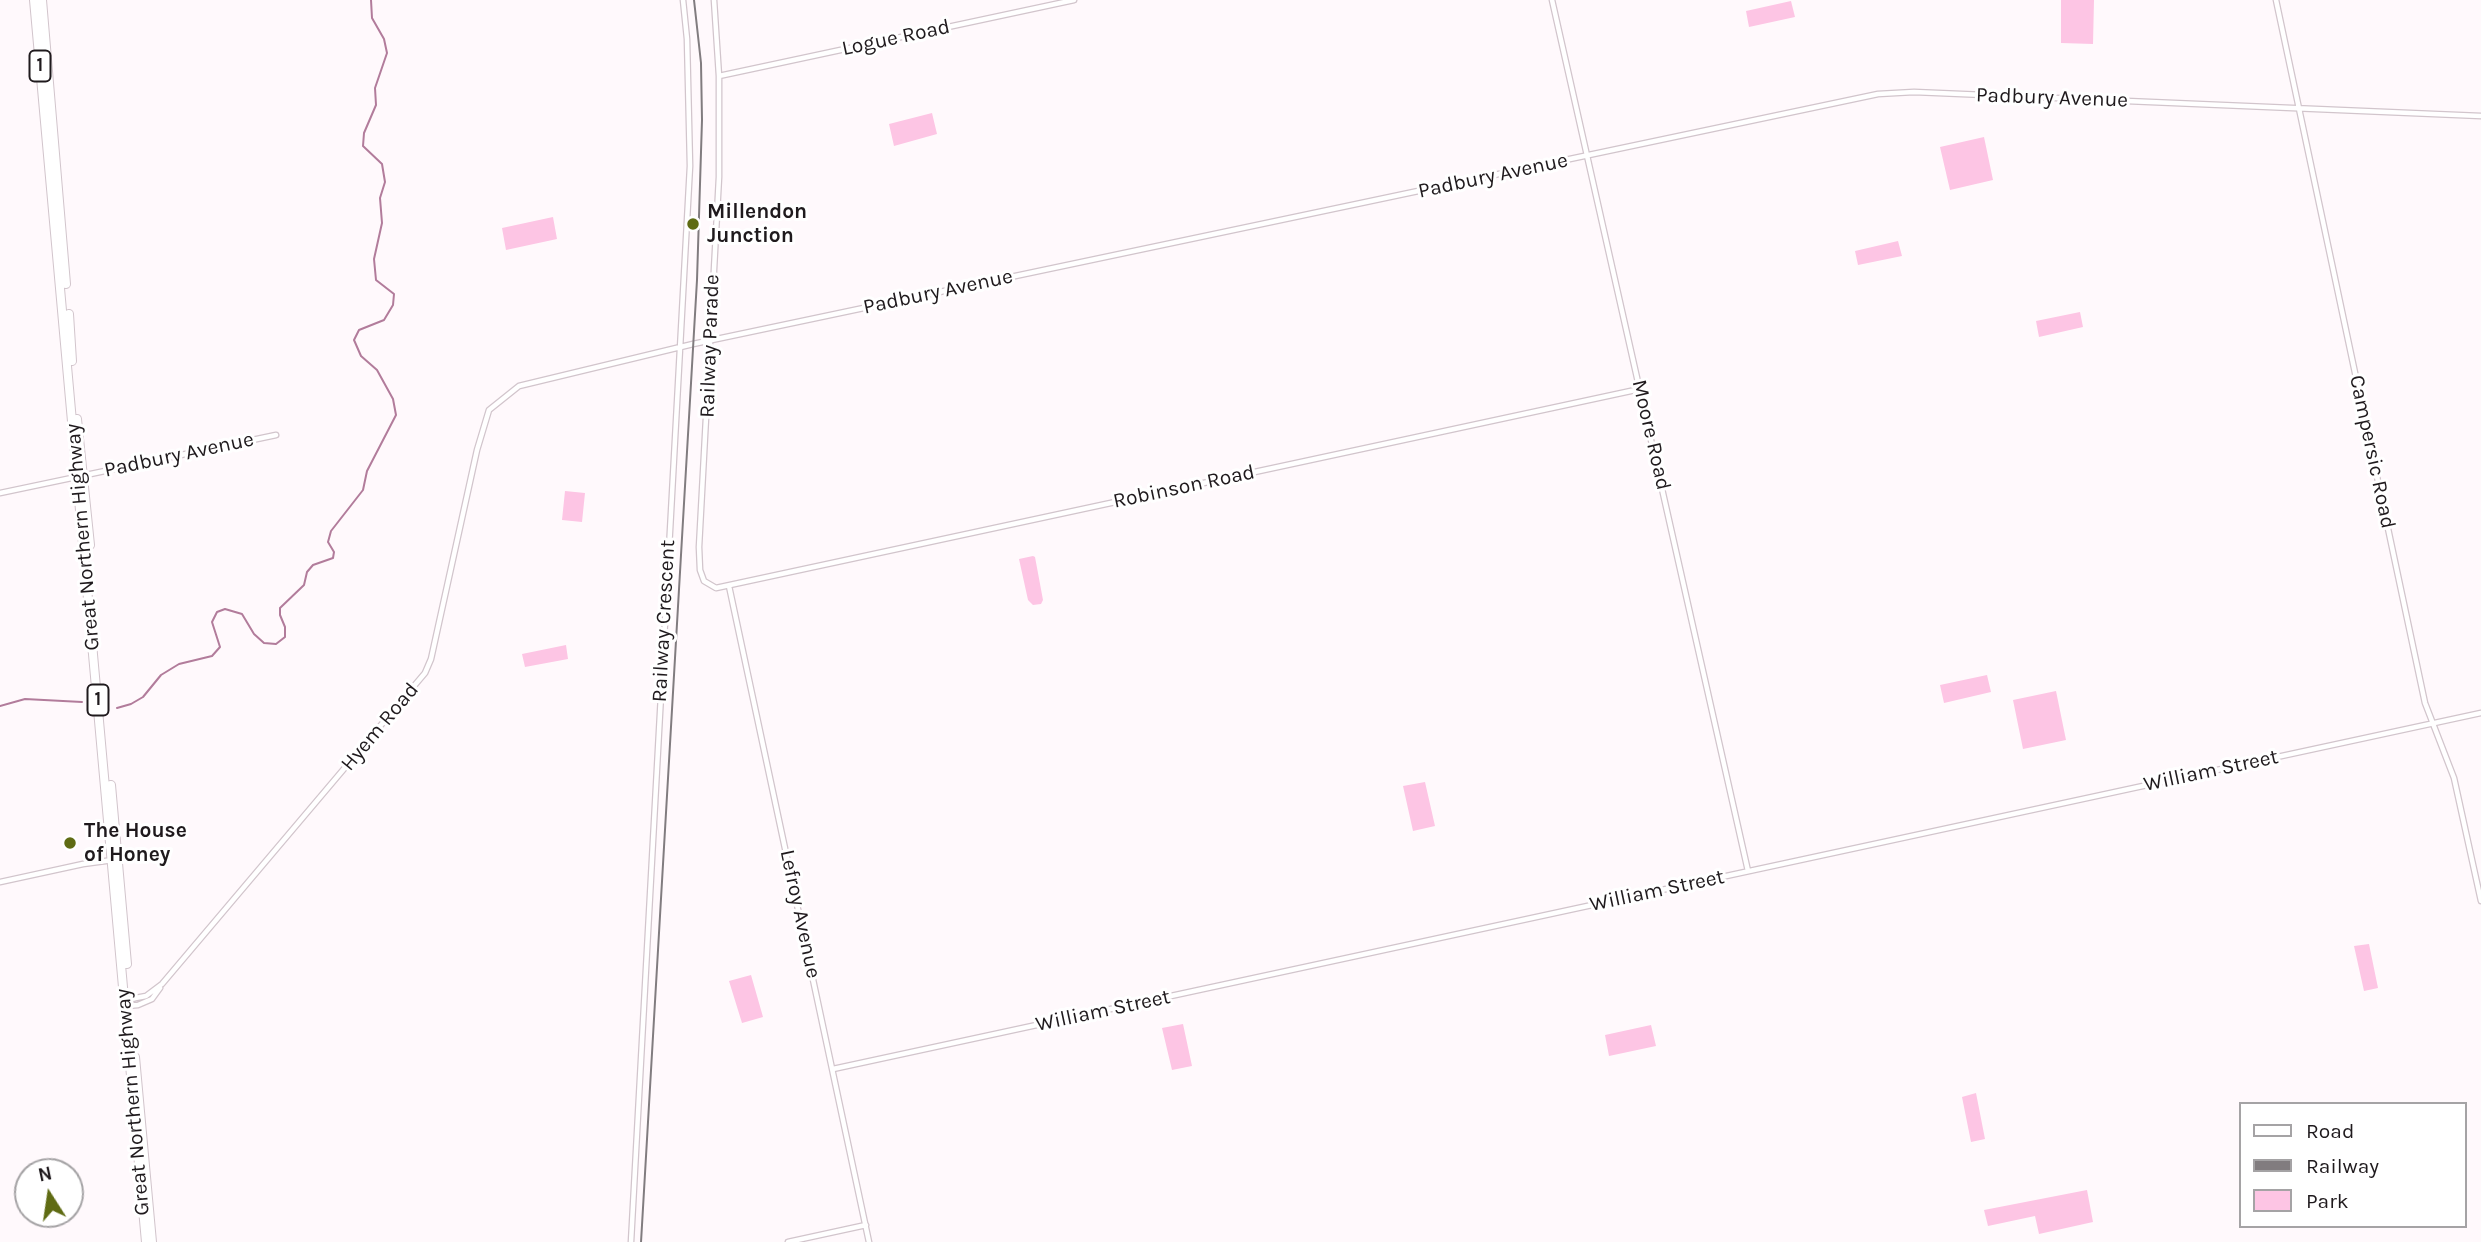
<!DOCTYPE html>
<html>
<head>
<meta charset="utf-8">
<style>
  body { margin:0 }
  #map { position:relative; width:2481px; height:1242px; overflow:hidden; background:#fff9fc; font-family:Karla,sans-serif }
  canvas { display:block }
  .legend { position:absolute; left:2239px; top:1102px; width:228px; height:126px; box-sizing:border-box; background:#fff; border:2px solid #a5a3a5; margin:0; padding:9px 12px; list-style:none; font-size:21px; color:#1f1a1d }
  .legend li { display:flex; align-items:center; gap:14px; height:35px }
  .legend b { width:35px; border:2px solid #a5a3a5 }
  .north { position:absolute; left:14px; top:1158px; width:70px; height:70px; box-sizing:border-box; background:#fff; border:2px solid #a5a3a5; border-radius:50%; rotate:348deg; font-size:19px; font-weight:700; line-height:28px; text-align:center; color:#1f1a1d }
  .north::after { content:''; display:block; margin:auto; width:24px; height:32px; background:#5f6b13; clip-path:polygon(50% 0,100% 100%,50% 72%,0 100%) }
</style>
</head>
<body>
<div id="map">
<canvas width="2481" height="1242"></canvas>
<ul class="legend">
<li><b style="height:9px;background:#fff"></b>Road</li>
<li><b style="height:9px;background:#817c7f"></b>Railway</li>
<li><b style="height:19px;background:#fdc5e4"></b>Park</li>
</ul>
<div class="north">N</div>
</div>
<script>
const ctx = document.querySelector('canvas').getContext('2d');
ctx.lineJoin = 'round';
function fill(path, color) { ctx.fillStyle = color; ctx.fill(path, 'evenodd'); }
const shape = rows => new Path2D(rows.map(r => 'M' + r).join(''));
function stroke(path, color, width, dash) { ctx.strokeStyle = color; ctx.lineWidth = width; ctx.lineCap = dash ? 'butt' : 'round'; ctx.setLineDash(dash || []); ctx.stroke(path); }
function drawText(font, color, halo, rows, align = 'center') {
  ctx.font = font + ' Karla,sans-serif'; ctx.lineWidth = 6; ctx.setLineDash([]); ctx.textBaseline = 'middle'; ctx.strokeStyle = halo; ctx.fillStyle = color; for (const [text, x, y, turn = 0] of rows) {
    ctx.save(); ctx.translate(x, y); ctx.rotate((+turn || 0) * Math.PI / 180); ctx.textAlign = isNaN(turn) ? turn : align; if (halo) ctx.strokeText(text, 0, 0); ctx.fillText(text, 0, 0); ctx.restore();
  }
}
fill(shape([
  [2061,0,2094,0,2093,44,2061,43],
  [1791,1,1795,17,1749,27,1746,11],
  [932,113,937,134,894,146,889,124],
  [1984,137,1993,180,1950,190,1940,147],
  [553,217,557,239,506,250,502,228],
  [1898,241,1902,256,1858,265,1855,251],
  [2080,312,2083,327,2039,337,2036,321],
  [565,491,585,493,582,522,562,520],
  [1033,556,1035,557,1043,600,1041,604,1033,605,1028,600,1019,559],
  [566,645,568,659,525,667,522,654],
  [1987,675,1991,692,1944,703,1940,685],
  [2056,691,2066,740,2023,749,2013,700],
  [1425,782,1435,826,1413,831,1403,786],
  [2369,944,2378,988,2364,991,2354,946],
  [751,975,763,1017,742,1023,729,981],
  [1183,1024,1192,1066,1172,1070,1162,1028],
  [1651,1025,1656,1046,1609,1056,1605,1035],
  [1976,1093,1985,1139,1971,1142,1962,1097],
  [2087,1190,2093,1222,2039,1234,2035,1216,1988,1226,1984,1210]
]), '#fdc5e4');
stroke(shape([
  [0,706,25,699,82,702],
  [117,708,131,704,143,697,161,675,179,664,212,656,220,647,212,622,217,612,225,609,242,614,254,634,264,643,276,644,285,637,285,627,280,615,280,608,304,585,307,572,313,565,333,558,334,552,328,542,331,531,363,490,367,471,396,415,393,399,377,370,361,356,354,340,359,330,384,320,393,305,394,294,376,280,374,259,382,223,380,198,385,182,382,164,363,146,364,133,376,105,375,88,387,53,384,39,372,18,371,0]
]), '#b27c9b', 2);
const minor = shape([
  [714,0,719,76,719,177,699,547,700,570,704,581,716,588,1640,389],
  [1552,0,1748,871],
  [2276,0,2425,703,2454,778,2481,901],
  [719,76,1074,0],
  [0,493,276,435],
  [729,586,869,1242],
  [0,882,83,864,113,860],
  [125,1000,146,996,162,984,425,673,431,659,477,450,489,410,519,386,693,344,1878,94,1914,92,2481,116],
  [126,1006,138,1005,152,999,160,988],
  [833,1069,2481,713],
  [631,1242,690,166,687,39,683,0],
  [788,1242,866,1225]
]);
const trunk = shape([
  [34,0,146,1242],
  [42,0,66,284],
  [69,314,72,361],
  [77,419,90,545],
  [111,785,127,964],
  [135,1057,152,1242]
]);
stroke(minor, '#d2c5cc', 7);
stroke(trunk, '#d2c5cc', 10);
stroke(minor, '#fff', 4.5);
stroke(trunk, '#fff', 8);
stroke(shape([
  [641,1242,697,280,702,120,701,63,694,0]
]), '#817c7f', 2);
for (const [x, y, r, color] of [
  [693,224,7,"#5f6b13"],
  [70,843,7,"#5f6b13"]
]) { const dot = new Path2D(); dot.arc(x, y, r, 0, 2 * Math.PI); ctx.fillStyle = color; ctx.fill(dot); stroke(dot, '#fff', 2.5); }
for (const [x, y, w] of [
  [40,66,21],
  [98,700,21]
]) { const box = new Path2D(); box.roundRect(x - w / 2, y - 15.5, w, 31, 5); ctx.fillStyle = '#fff'; ctx.fill(box); stroke(box, '#1f1a1d', 2); }
drawText('bold 19px', '#1f1a1d', null, [
  ["1",40,66],
  ["1",98,700]
]);
drawText('21px', '#1f1a1d', '#fff', [
  ["Logue Road",896,38,-12],
  ["Padbury Avenue",2052,98,2],
  ["Padbury Avenue",1493,176,-12],
  ["Padbury Avenue",938,292,-12],
  ["Railway Parade",710,346,-88],
  ["Moore Road",1651,435,77],
  ["Campersic Road",2372,452,78],
  ["Padbury Avenue",179,455,-12],
  ["Robinson Road",1184,487,-12],
  ["Great Northern Highway",83,537,-95],
  ["Railway Crescent",664,621,-87],
  ["Hyem Road",380,727,-50],
  ["William Street",2211,771,-12],
  ["William Street",1657,891,-12],
  ["Lefroy Avenue",800,914,78],
  ["William Street",1103,1011,-12],
  ["Great Northern Highway",133,1102,-95]
]);
drawText('bold 21px', '#1f1a1d', '#fff', [
  ["Millendon",707,212],
  ["Junction",707,236],
  ["The House",84,831],
  ["of Honey",84,855]
], 'left');
</script>
</body>
</html>
